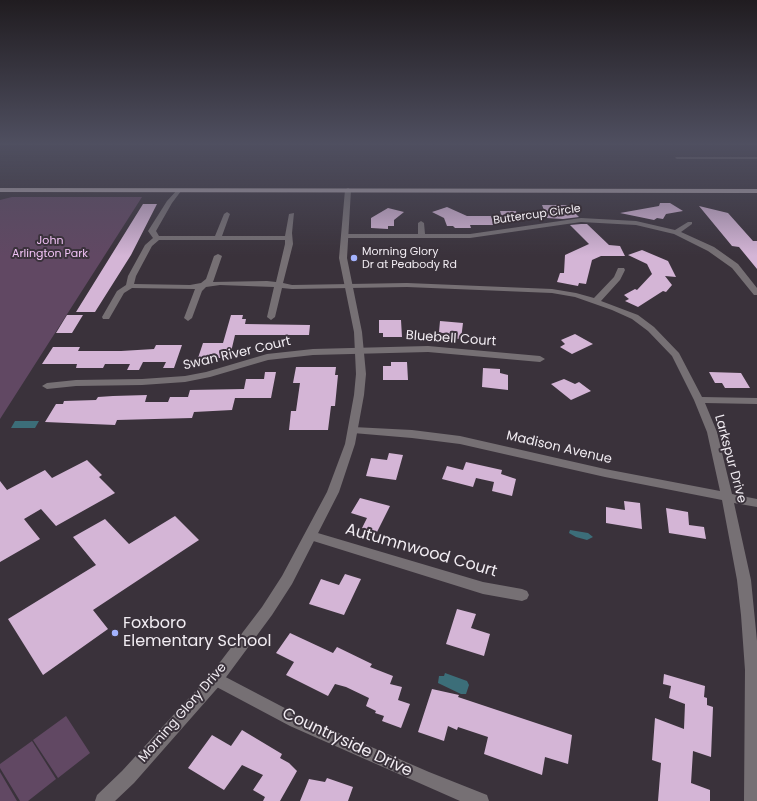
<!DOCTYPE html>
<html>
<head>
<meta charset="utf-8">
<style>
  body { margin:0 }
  canvas { display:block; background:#3a323b }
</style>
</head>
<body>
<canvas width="757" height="801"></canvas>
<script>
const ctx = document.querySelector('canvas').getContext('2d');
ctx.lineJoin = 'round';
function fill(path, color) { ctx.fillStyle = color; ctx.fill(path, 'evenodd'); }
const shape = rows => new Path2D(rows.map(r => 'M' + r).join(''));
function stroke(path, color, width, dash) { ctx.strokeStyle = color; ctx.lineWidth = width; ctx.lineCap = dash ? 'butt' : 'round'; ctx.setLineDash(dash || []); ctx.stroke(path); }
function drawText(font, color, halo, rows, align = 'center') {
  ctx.font = font + ' Poppins,sans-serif'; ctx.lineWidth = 4; ctx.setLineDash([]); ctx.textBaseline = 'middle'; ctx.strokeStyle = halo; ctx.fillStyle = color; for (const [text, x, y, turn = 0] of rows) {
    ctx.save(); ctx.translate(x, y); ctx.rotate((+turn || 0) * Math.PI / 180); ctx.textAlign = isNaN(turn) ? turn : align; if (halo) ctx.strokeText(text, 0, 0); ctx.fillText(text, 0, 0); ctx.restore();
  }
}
fill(shape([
  [12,197,142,197,0,419,0,200],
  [66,716,90,753,58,778,33,740],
  [32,741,56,779,28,801,20,801,0,768,0,764],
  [0,772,17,801,0,801]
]), '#614863');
fill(shape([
  [15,421,39,421,35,428,11,428],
  [570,530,588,533,593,537,587,540,576,537,569,533],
  [445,673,467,681,469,685,466,694,461,694,438,683,439,676,444,676]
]), '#3c6e79');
fill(shape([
  [660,203,670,203,683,211,666,214,663,219,657,218,654,220,620,213,659,206],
  [143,204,157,204,131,255,95,312,76,312],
  [542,205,567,205,579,217,563,219,547,218],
  [699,206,728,213,753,241,757,241,757,269,739,247,732,246],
  [447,207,467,216,491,216,494,225,470,225,471,228,455,228,453,226,447,226,444,218,432,212],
  [388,208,404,212,394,220,394,226,388,226,388,229,371,228,371,218],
  [500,211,516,211,518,221,503,221],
  [581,224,587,224,609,245,620,246,625,256,601,256,592,260,586,284,579,283,578,286,557,282,560,273,564,273,565,255,589,244,570,225],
  [642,250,668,261,676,277,665,276,672,285,666,292,663,291,638,307,625,301,629,299,624,295,635,289,637,290,652,274,647,264,628,255],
  [67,315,83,315,72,333,56,333],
  [231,315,243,315,242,319,246,319,245,324,310,325,309,335,235,335,231,352,224,354,223,358,198,358,203,343,223,343],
  [379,320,401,320,402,337,383,337,383,333,379,333],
  [440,321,463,323,461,339,445,338,446,334,439,332],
  [575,334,593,344,572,354,560,347,565,344,561,340],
  [156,345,182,345,174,368,163,368,166,362,143,362,139,370,127,370,130,364,105,364,103,368,76,368,77,364,42,364,53,347,80,347,78,351,121,351,154,349],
  [391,362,407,362,408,380,383,380,383,366,391,366],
  [296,367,336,367,335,375,338,375,335,406,331,406,328,430,289,430,291,411,296,411,300,383,293,383],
  [483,368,500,369,500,373,508,375,508,390,482,387],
  [265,372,276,372,271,398,235,398,232,410,194,412,192,418,117,420,115,425,45,422,56,404,63,404,64,401,96,400,98,397,113,396,147,395,145,402,168,402,170,397,188,397,190,390,244,389,246,379,264,379],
  [709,372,741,373,750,388,725,388,722,383,715,383],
  [564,379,575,384,579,382,591,391,571,400,551,384],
  [389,453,403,455,396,480,366,476,371,458,387,460],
  [87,460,102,475,99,477,115,493,56,526,41,509,24,519,40,539,0,562,0,481,7,490,45,470,52,478],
  [466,462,502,470,501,474,516,479,512,496,492,491,494,482,476,478,473,487,442,479,447,466,463,470],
  [360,498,390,506,377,532,362,528,367,518,351,513],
  [624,501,640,503,642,529,606,523,606,507,625,510],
  [666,508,688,512,689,525,704,527,706,539,669,533],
  [175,516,199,540,93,610,108,629,43,675,8,619,96,565,73,537,105,519,129,544],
  [345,574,361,579,344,615,309,604,321,579,339,585],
  [457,609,476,614,471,628,490,634,484,656,446,644],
  [290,633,333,653,337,647,372,664,370,667,393,676,390,684,402,687,398,700,410,704,401,728,382,721,384,716,375,713,376,711,366,706,369,698,346,687,335,684,328,696,286,675,294,662,276,653],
  [664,674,705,686,704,697,707,698,707,705,713,707,711,757,693,751,691,783,710,790,710,801,658,801,661,763,652,760,655,718,684,729,685,704,669,698,671,686,663,684],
  [432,689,459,695,458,697,572,735,568,764,545,757,542,775,484,754,488,737,458,727,457,730,448,726,444,741,418,732],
  [242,730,282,754,280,758,289,763,297,771,280,801,263,801,265,797,253,790,263,775,242,765,224,790,188,768,212,735,231,746],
  [327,778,353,787,348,801,300,801,309,779,325,782]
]), '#d4b5d6');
fill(shape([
  [676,157,757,157,757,159,677,159,675,158,676,157]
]), '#767074');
fill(shape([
  [178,189,181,191,172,203,156,231,159,236,215,236,224,214,227,212,230,214,222,236,285,236,289,214,294,213,292,233,293,244,283,283,292,285,407,283,552,289,576,293,594,298,614,277,618,268,624,268,625,270,620,280,601,301,638,315,654,327,679,353,702,397,757,398,757,404,705,403,717,432,732,494,757,499,757,507,734,503,751,580,757,641,757,801,744,801,745,670,741,615,737,580,722,500,605,477,460,444,412,438,353,433,348,430,353,427,412,430,460,436,605,469,720,491,707,432,694,400,672,356,648,331,632,319,612,310,575,297,552,293,407,287,292,289,282,288,275,317,271,320,267,317,274,287,220,285,206,287,202,291,192,318,188,321,184,318,195,289,132,288,124,293,109,319,103,319,102,317,117,291,126,285,128,276,145,245,153,238,148,231,167,201,178,189],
  [159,240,285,240,285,244,276,282,267,281,213,282,222,256,218,254,214,256,206,279,201,283,190,285,134,284,136,276,152,246,159,240],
  [581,218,636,221,675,230,688,222,692,222,692,224,681,232,714,247,738,264,757,288,757,295,754,295,732,268,708,251,674,234,636,225,581,222,470,238,345,238,341,236,345,234,418,234,418,223,421,221,424,223,425,234,470,234,581,218],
  [428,346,540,356,545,359,540,362,428,352,313,355,268,360,210,377,185,382,142,385,76,386,47,389,42,386,47,383,76,380,142,379,185,376,206,372,267,354,313,349,428,346],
  [311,531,483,582,522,589,527,591,529,595,527,599,522,601,483,594,307,539,305,536,307,533,311,531],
  [216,672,300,716,429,772,487,795,489,801,460,801,290,726,211,684,209,679,211,674,216,672]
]), '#767074');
fill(shape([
  [348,188,351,190,347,258,362,332,366,374,364,395,355,444,339,492,292,584,272,615,221,684,134,783,115,801,95,801,97,795,122,771,211,674,262,607,282,576,327,492,345,444,354,395,356,374,354,332,339,258,345,190,348,188]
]), '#767074');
fill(shape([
  [0,188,757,189,757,193,0,192,0,188]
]), '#b5aab1');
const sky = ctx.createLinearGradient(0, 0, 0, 256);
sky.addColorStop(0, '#201c20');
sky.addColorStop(0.56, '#4f4f60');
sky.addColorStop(1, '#4f4f6000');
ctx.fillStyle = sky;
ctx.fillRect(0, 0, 757, 256);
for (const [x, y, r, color] of [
  [354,258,4,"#a3b2fd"],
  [115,633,4,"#a3b2fd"]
]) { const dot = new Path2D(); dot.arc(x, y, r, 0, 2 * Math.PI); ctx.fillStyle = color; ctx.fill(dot); stroke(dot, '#3a323b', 1.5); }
drawText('11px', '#f1ecf2', '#3a323b', [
  ["Buttercup Circle",537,215,-8]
]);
drawText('11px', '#f1c2f6', '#3a323b', [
  ["John",50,241],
  ["Arlington Park",50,254]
]);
drawText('11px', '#f1ecf2', '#3a323b', [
  ["Morning Glory",362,252],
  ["Dr at Peabody Rd",362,265]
], 'left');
drawText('13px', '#f1ecf2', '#3a323b', [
  ["Bluebell Court",451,339,4],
  ["Swan River Court",237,354,-13],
  ["Madison Avenue",559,448,13],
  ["Larkspur Drive",730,459,75],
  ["Morning Glory Drive",183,713,-49]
]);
drawText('16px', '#f1ecf2', '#3a323b', [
  ["Autumnwood Court",421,551,16],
  ["Countryside Drive",347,743,25]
]);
drawText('16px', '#f1ecf2', '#3a323b', [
  ["Foxboro",123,624],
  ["Elementary School",123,642]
], 'left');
</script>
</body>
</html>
